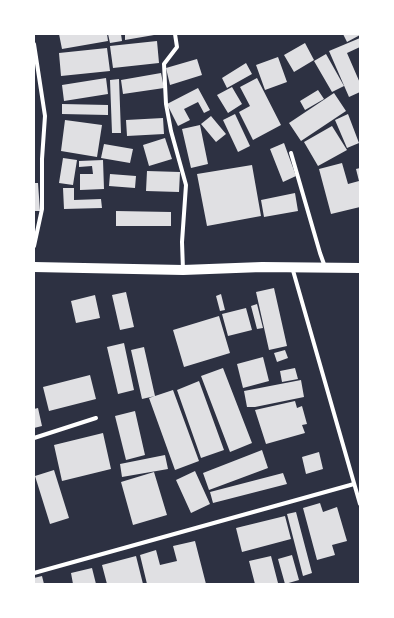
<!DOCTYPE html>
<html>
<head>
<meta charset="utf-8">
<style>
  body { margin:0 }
  #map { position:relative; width:394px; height:618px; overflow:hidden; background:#2d3142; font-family:Merriweather,serif }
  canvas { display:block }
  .frame { position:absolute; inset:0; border:35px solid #fff; pointer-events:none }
</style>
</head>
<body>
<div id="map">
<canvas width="394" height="618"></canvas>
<div class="frame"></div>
</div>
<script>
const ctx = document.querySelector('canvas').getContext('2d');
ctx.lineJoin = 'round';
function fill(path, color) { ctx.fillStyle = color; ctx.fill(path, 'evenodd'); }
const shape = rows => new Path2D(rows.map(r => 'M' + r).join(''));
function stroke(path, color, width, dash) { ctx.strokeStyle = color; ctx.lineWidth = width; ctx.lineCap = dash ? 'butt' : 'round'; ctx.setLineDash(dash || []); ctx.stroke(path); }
fill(shape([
  [59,34,107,34,108,41,62,49],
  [108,34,121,34,122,41,110,43],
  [125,34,153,34,154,35,125,40],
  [343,34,360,34,360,35,347,42],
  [360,38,360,47,347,53,360,83,360,92,349,97,329,51],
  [157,41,159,63,113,68,110,46],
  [305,43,314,60,294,72,284,55],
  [107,48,110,71,61,76,59,53],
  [326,54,344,86,332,92,314,61],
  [278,57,287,82,265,90,256,65],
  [197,59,202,75,170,85,166,68],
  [246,63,252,74,227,88,222,78],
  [161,73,164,88,123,94,121,80],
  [106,78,108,94,64,101,62,85],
  [257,78,281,125,253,140,239,112,250,106,240,87],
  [119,79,121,133,112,133,110,80],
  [232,87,242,104,228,113,217,95],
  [198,88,210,110,204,113,198,102,184,109,190,120,178,126,167,104],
  [318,90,324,99,305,110,300,101],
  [334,93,346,111,301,141,289,123],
  [62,104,108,105,108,115,62,114],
  [235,114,250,146,238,152,223,120],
  [348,114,359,143,347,148,335,120],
  [211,116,226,134,216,142,201,124],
  [163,118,164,134,127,136,126,120],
  [65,120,102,125,97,157,61,151],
  [200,125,208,164,191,168,182,129],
  [332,126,347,150,318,166,304,142],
  [165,138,172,159,149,166,143,145],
  [284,143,296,176,283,182,270,149],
  [104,144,133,149,130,163,101,158],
  [63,158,77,160,73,185,59,183],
  [103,160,104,189,80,190,80,174,93,174,92,166,79,167,79,161],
  [342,163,348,184,359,181,356,169,360,168,360,207,331,214,319,169],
  [252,165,261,216,207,226,197,174],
  [147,171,180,172,179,192,146,191],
  [110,174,136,176,135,188,109,186],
  [34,183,38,183,40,211,34,211],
  [63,188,74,188,74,200,101,199,102,208,64,209],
  [295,193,298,211,264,217,261,200],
  [116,211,171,212,171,226,116,226],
  [274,288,287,346,269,350,256,292],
  [126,292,134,327,120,330,112,295],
  [221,294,225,310,220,311,216,296],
  [95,295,100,318,76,323,71,301],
  [257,304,263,328,257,329,251,306],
  [246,308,252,330,228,336,222,314],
  [219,316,230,353,184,367,173,330],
  [124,343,134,390,118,394,107,347],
  [144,347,155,396,142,399,131,350],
  [285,350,288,358,277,362,274,353],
  [263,357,269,381,243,388,237,364],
  [223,368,252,443,230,452,201,376],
  [295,368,298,379,282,382,280,371],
  [90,375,96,399,49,411,43,387],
  [301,380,304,397,255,407,247,407,244,391],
  [199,381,224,450,201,458,177,390],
  [173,390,199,461,175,470,149,398],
  [295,401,297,408,302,406,307,424,302,425,305,433,266,444,255,410],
  [38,408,42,426,34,428,34,409],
  [135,411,145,455,126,460,115,416],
  [103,433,111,469,62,481,54,445],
  [262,450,268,468,209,490,203,473],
  [319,452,323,469,306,474,302,457],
  [165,455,168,469,122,477,120,464],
  [54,470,69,518,50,524,35,476],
  [195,471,210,504,191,513,176,480],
  [154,472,167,515,133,525,121,482],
  [283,473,287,484,213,503,210,492],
  [320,503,323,512,337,507,347,541,332,545,335,555,317,560,303,508],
  [296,512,312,573,303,576,287,514],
  [285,516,291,539,242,552,236,528],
  [195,541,206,584,147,584,140,555,156,550,160,565,177,561,173,546],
  [292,555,299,580,285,584,278,559],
  [136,556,143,584,107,584,102,565],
  [271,556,278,583,275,584,255,584,249,561],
  [92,568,96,584,73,584,71,573],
  [42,576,44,584,34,584,34,578]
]), '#e0e0e3');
stroke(shape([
  [175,34,177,47,164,64,166,104,171,131,186,185,182,242,183,270],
  [34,44,45,116,42,159,42,209,34,246],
  [291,153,320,253,325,267],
  [292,267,360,504],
  [34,438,96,418],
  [34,573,354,484]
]), '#fff', 4);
stroke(shape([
  [34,267,183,270,262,267,360,268]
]), '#fff', 10);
</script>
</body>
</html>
